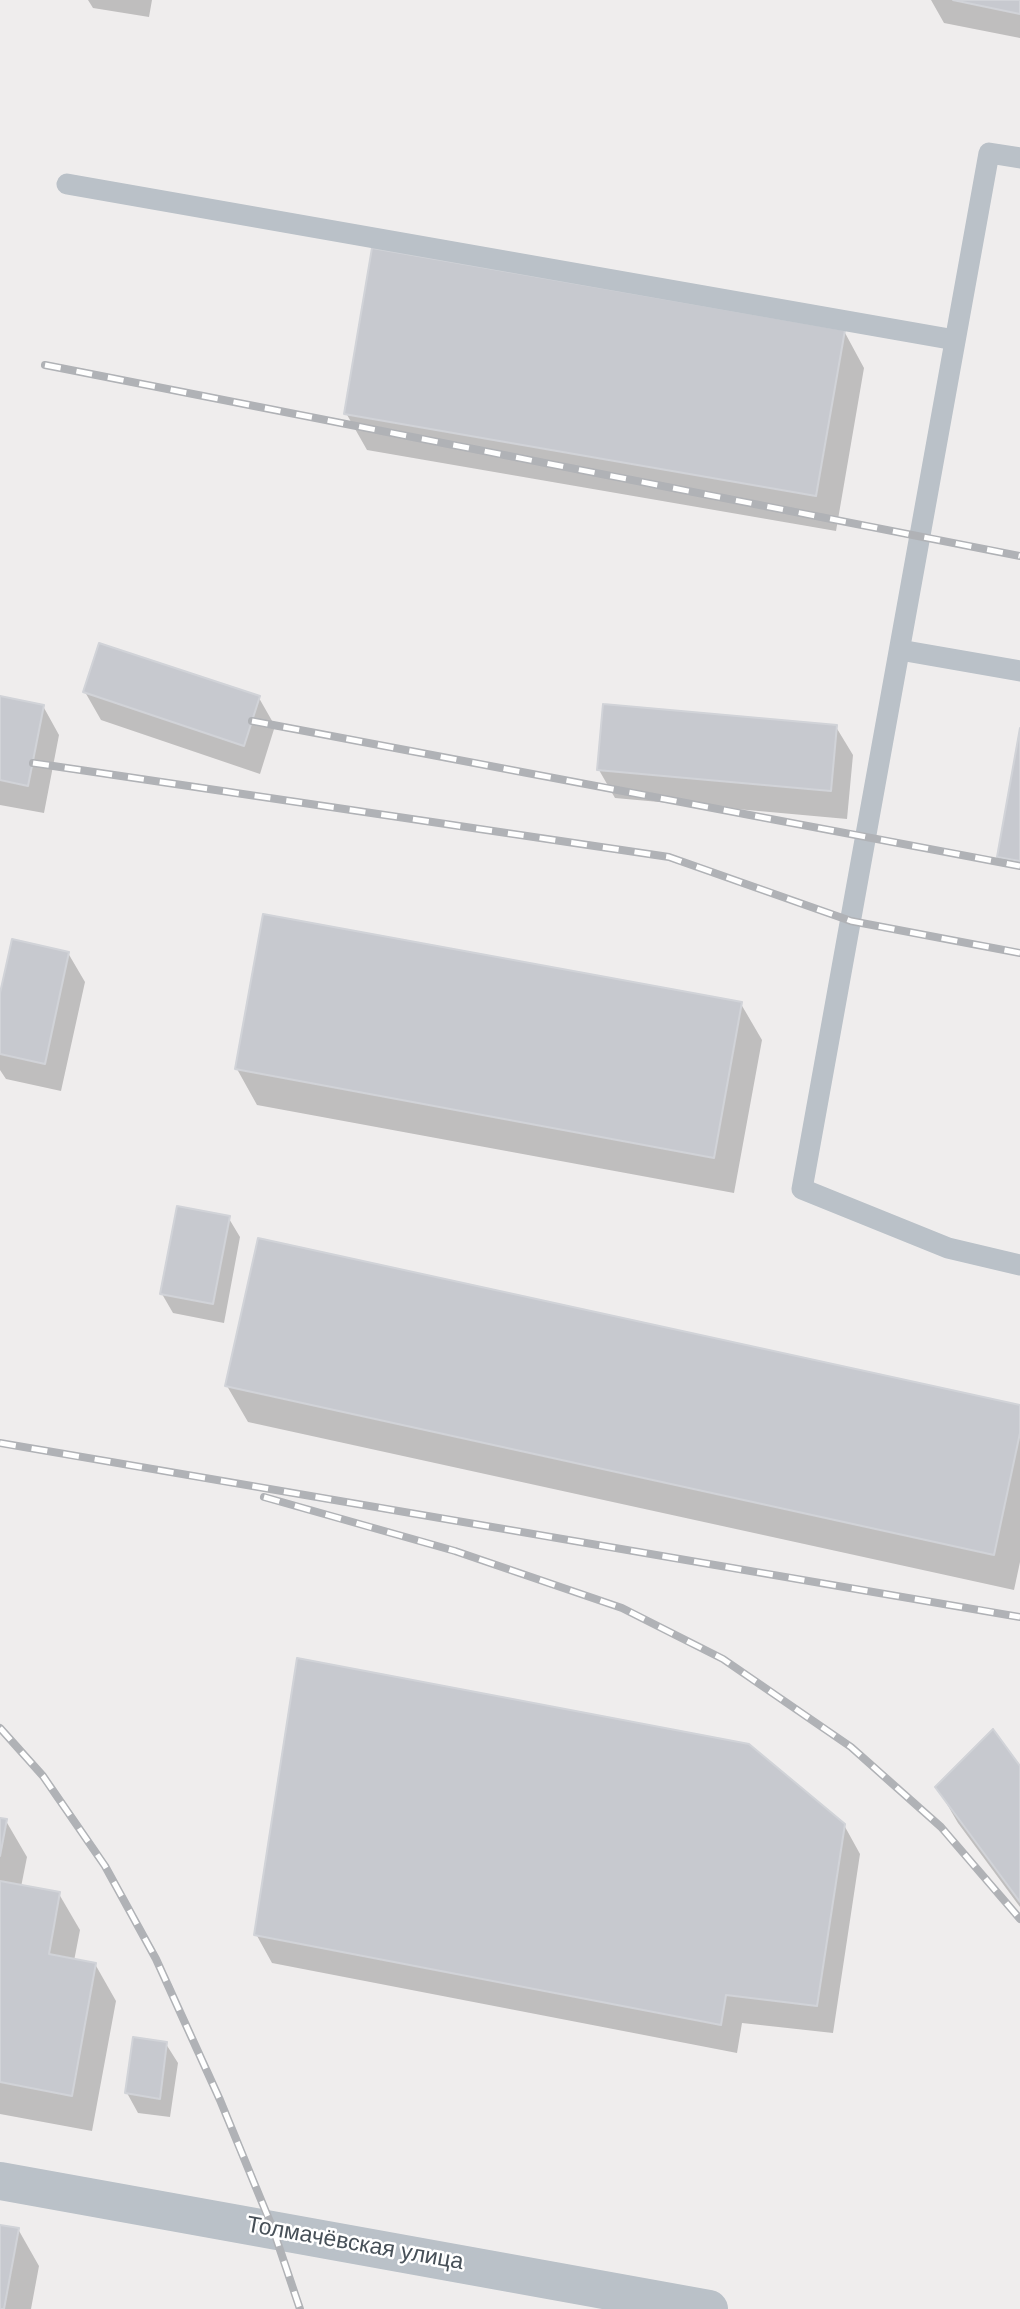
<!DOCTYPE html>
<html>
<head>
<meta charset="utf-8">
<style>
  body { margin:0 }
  canvas { display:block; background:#efeded }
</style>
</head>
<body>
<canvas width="1020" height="2309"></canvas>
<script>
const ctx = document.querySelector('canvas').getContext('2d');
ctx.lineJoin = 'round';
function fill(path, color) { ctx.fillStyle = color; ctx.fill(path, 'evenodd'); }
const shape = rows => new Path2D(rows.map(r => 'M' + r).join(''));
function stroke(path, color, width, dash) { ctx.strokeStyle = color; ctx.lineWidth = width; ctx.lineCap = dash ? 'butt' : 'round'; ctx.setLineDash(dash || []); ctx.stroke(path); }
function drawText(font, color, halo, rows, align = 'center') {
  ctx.font = font + ' Arial,sans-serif'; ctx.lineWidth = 5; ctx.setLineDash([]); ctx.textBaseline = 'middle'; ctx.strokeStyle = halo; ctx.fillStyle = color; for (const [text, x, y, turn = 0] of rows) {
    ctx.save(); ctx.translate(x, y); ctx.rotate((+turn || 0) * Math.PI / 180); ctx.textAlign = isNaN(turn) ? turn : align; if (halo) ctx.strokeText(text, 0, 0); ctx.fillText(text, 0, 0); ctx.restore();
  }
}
fill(shape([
  [88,0,152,0,149,17,93,8],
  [931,0,1020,0,1020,38,944,23],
  [844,331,864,368,836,531,367,450,346,413],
  [85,692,259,698,275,726,260,774,101,720],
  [0,698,43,706,59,735,44,813,0,805],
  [836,727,853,755,847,819,615,798,599,770],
  [1020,738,1020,869,1005,866,999,857],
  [68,953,85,982,61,1091,6,1079,0,1070,0,1001],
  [741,1004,762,1040,734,1193,257,1105,237,1069],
  [228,1217,240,1237,224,1323,173,1313,162,1294],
  [227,1386,1020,1407,1020,1562,1014,1590,248,1422],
  [1020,1769,1020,1907,958,1823,937,1787],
  [0,1820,6,1821,27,1857,21,1887,59,1894,80,1930,74,1961,95,1964,116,2001,92,2131,0,2114],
  [844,1825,860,1854,833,2033,742,2023,737,2053,272,1963,256,1934],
  [166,2044,178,2063,170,2117,138,2113,127,2093],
  [0,2226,18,2229,39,2266,31,2309,0,2309]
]), '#0003');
const building = shape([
  [953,0,1020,0,1020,14,953,0],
  [372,248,845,330,816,496,344,414,372,248],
  [99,643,260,696,244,746,83,692,99,643],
  [0,696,44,705,28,786,0,780,0,696],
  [603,704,837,725,831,791,597,770,603,704],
  [1020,728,1020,861,997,857,1020,728],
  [263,914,742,1002,714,1158,235,1069,263,914],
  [12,939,69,952,45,1064,0,1054,0,993,12,939],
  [177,1206,230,1216,213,1304,160,1294,177,1206],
  [258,1238,1020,1405,1020,1433,994,1555,225,1386,258,1238],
  [297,1658,749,1744,845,1824,817,2006,726,1995,721,2025,254,1935,297,1658],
  [993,1729,1020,1766,1020,1902,935,1787,993,1729],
  [0,1818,7,1819,0,1856,0,1818],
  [0,1881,60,1892,49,1954,96,1963,72,2096,0,2082,0,1881],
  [133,2037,167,2042,160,2099,125,2093,133,2037],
  [0,2225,19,2228,4,2309,0,2309,0,2225]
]);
fill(building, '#c7c9cf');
stroke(building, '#d1d3d8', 2);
stroke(shape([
  [1020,158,989,153,802,1189,948,1248,1020,1265],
  [67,184,955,340],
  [900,650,1020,671]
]), '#bac1c8', 21);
stroke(shape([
  [0,2181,709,2309]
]), '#bac1c8', 38);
const rail = shape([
  [45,365,1020,556],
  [252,721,1020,866],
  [33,763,669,857,851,921,1020,953],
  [0,1443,1020,1617],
  [264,1497,455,1551,622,1608,723,1659,851,1747,941,1827,1020,1919],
  [0,1728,43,1776,105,1866,156,1959,220,2100,273,2229,300,2309]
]);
stroke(rail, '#b0b2b6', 8);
stroke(rail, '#fff', 5, [16]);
drawText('23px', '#475058', '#fff', [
  ["Толмачёвская улица",355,2244,10]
]);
</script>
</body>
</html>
